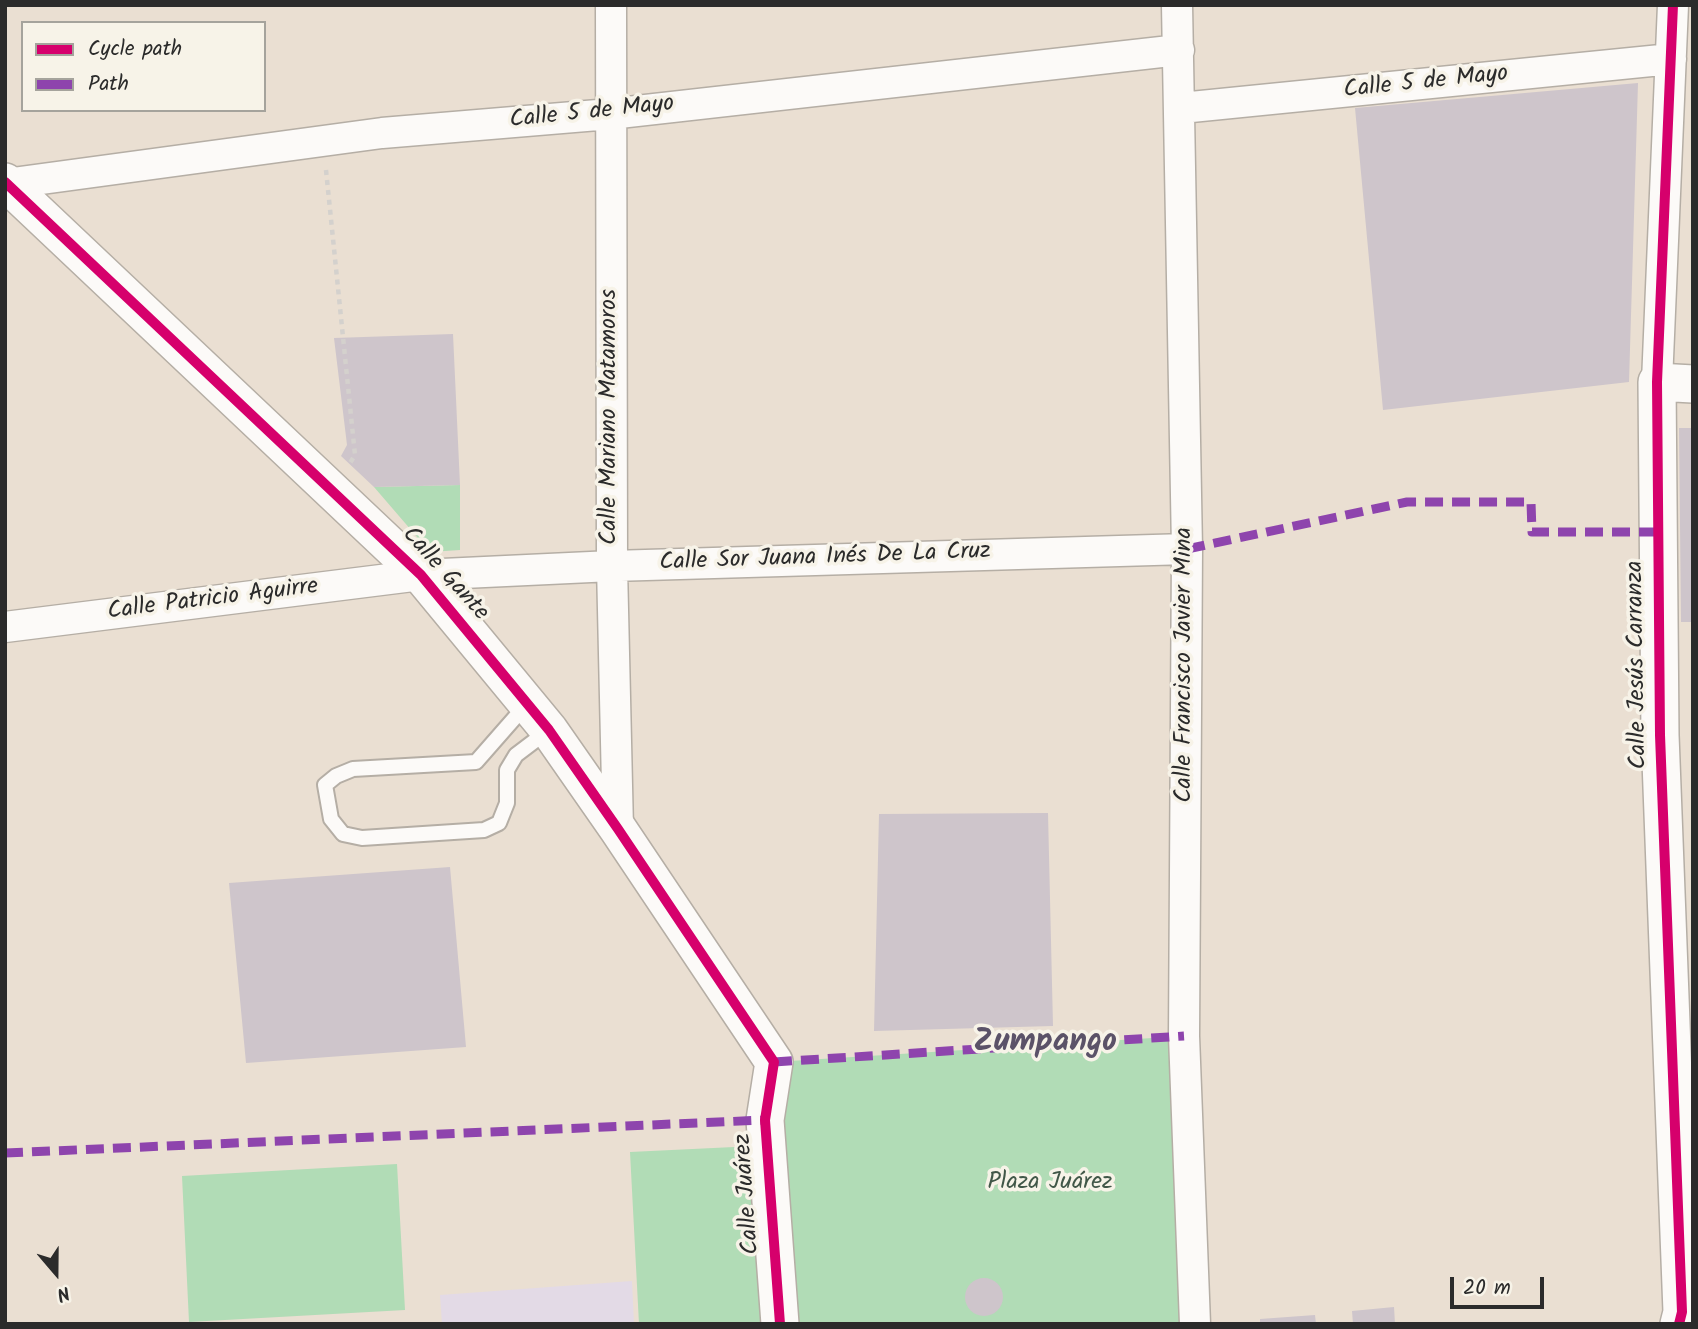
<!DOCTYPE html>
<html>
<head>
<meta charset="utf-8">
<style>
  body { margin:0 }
  #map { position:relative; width:1698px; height:1329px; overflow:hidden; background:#eadfd2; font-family:Kalam,sans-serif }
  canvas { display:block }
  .frame { position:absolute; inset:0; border:7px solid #2b2b2b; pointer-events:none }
  .legend { position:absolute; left:21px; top:21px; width:245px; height:91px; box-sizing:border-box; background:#f7f3e8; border:2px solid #a5a39c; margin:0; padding:9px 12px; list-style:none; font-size:21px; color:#2b2b2b }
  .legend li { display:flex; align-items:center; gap:14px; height:35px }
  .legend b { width:35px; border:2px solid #a5a39c }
  .north { position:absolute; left:21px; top:1238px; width:70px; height:70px; -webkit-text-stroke:5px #f7f3e8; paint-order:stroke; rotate:160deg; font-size:19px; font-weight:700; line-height:28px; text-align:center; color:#2b2b2b }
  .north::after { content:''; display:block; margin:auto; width:24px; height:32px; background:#2b2b2b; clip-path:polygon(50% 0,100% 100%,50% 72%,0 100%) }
  .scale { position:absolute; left:1450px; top:1277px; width:94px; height:32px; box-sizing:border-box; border:4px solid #2b2b2b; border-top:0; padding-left:9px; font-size:21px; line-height:24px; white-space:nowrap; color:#2b2b2b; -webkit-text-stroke:5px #f7f3e8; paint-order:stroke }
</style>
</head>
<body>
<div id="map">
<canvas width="1698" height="1329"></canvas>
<div class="frame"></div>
<ul class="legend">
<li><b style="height:9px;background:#d6006c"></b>Cycle path</li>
<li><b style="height:9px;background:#8e44ad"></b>Path</li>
</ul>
<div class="north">N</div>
<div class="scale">20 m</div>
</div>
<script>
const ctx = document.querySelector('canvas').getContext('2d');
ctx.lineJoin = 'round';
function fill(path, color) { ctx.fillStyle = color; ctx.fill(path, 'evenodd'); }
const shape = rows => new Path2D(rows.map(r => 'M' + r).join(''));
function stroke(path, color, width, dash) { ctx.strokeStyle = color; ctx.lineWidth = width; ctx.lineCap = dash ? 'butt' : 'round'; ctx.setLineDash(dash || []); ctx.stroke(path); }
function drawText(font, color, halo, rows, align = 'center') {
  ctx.font = font + ' Kalam,sans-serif'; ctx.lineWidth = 7; ctx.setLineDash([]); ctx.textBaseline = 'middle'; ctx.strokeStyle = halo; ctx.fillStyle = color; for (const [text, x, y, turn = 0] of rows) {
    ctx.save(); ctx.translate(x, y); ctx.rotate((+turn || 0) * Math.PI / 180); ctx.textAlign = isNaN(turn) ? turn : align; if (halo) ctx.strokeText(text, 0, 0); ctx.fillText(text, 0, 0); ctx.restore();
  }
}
fill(shape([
  [632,1281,634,1324,442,1324,440,1295]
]), '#e3dae6');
fill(shape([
  [460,485,460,550,430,552,374,487],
  [1184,1036,1195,1324,780,1324,774,1062],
  [755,1146,767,1324,639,1324,630,1152],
  [397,1164,405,1310,189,1322,182,1176]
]), '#b1dcb6');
fill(shape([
  [1638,83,1629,382,1383,410,1355,108],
  [453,334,460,485,374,487,341,456,347,445,334,338],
  [1679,428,1693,428,1693,622,1681,622],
  [1048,813,1053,1026,874,1031,879,814],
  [450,867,466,1047,246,1063,229,883],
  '965 1297a19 19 0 1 1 38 0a19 19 0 1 1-38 0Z',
  [1394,1307,1395,1324,1353,1324,1352,1311],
  [1315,1315,1316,1324,1260,1324,1260,1319]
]), '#cec5cb');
const service = shape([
  [526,705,476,762,353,769,336,776,325,785,331,819,343,834,362,838,484,830,499,823,507,803,507,770,516,755,549,730]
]);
const minor = shape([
  [611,5,612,566,618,829],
  [1177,5,1187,549,1184,1036,1195,1324],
  [1181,108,1671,59],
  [5,184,382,133,610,114,1179,50],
  [1657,382,1673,5],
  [5,627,421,575,612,566,1187,549]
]);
const tertiary = shape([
  [5,182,421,575,549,730,618,829,774,1062,765,1120,780,1324],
  [1679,1324,1682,1312,1660,735,1657,382,1693,384]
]);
stroke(service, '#b5aea5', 18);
stroke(minor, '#b5aea5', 33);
stroke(tertiary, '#b5aea5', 40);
stroke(shape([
  [326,170,355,455,350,463]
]), '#d4d1cd', 4.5, [5, 5]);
stroke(service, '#fcfaf8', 14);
stroke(minor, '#fcfaf8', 30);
stroke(tertiary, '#fcfaf8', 37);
stroke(shape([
  [1187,549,1407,502,1531,502,1532,532,1659,532],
  [774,1062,1184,1036],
  [5,1153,765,1120]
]), '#8e44ad', 9, [18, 9]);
stroke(shape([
  [1673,5,1657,382,1660,735,1682,1312,1679,1324],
  [5,182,421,575,549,730,618,829,774,1062,765,1120,780,1324]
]), '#d6006c', 10);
drawText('24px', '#2b2b2b', '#f7f3e8', [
  ["Calle 5 de Mayo",1426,84,-6],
  ["Calle 5 de Mayo",592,114,-6],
  ["Calle Mariano Matamoros",611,417,-90],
  ["Calle Sor Juana Inés De La Cruz",825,559,-2],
  ["Calle Gante",444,575,48],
  ["Calle Patricio Aguirre",213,601,-7],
  ["Calle Francisco Javier Mina",1186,665,-90],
  ["Calle Jesús Carranza",1639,665,-91],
  ["Calle Juárez",749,1194,-94]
]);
drawText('24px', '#415748', '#f7f3e8', [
  ["Plaza Juárez",1050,1184]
]);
drawText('bold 32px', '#5b5268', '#f7f3e8', [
  ["Zumpango",1045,1045]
]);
</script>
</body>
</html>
